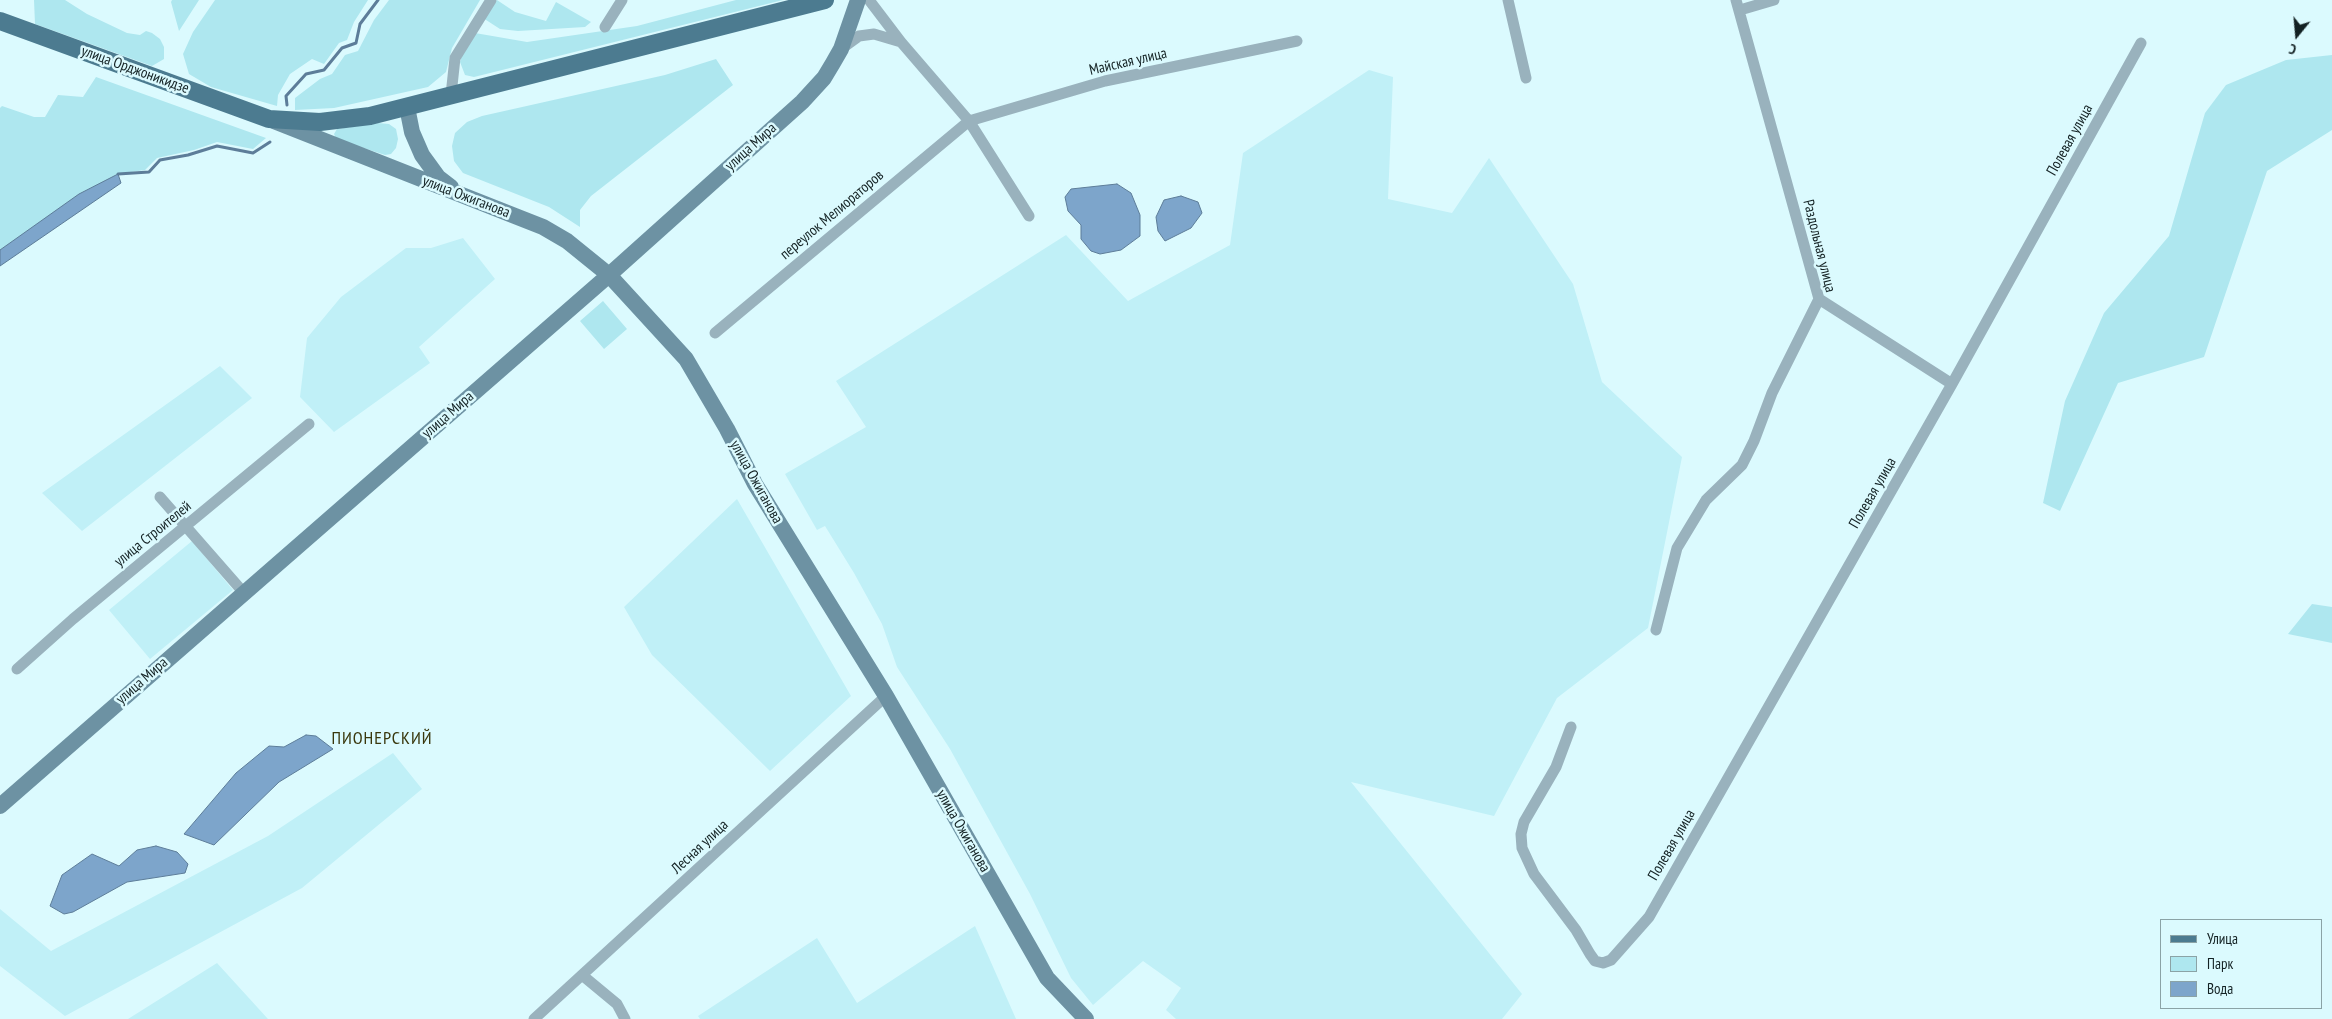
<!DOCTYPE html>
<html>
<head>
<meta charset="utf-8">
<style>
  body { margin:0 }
  #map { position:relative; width:2332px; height:1019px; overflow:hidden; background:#dbfafe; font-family:"PT Sans Narrow",sans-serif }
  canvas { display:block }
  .legend { position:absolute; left:2160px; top:919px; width:162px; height:90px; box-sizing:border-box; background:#dbfafe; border:1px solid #8ba3a6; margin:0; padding:6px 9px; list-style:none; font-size:15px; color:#132123 }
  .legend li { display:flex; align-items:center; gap:10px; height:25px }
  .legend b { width:25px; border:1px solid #8ba3a6 }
  .north { position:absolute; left:2272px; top:10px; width:50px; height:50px; -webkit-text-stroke:4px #dbfafe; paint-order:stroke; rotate:197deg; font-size:14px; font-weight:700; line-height:20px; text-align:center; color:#132123 }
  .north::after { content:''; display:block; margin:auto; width:18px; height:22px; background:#132123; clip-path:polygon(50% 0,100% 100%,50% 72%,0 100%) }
</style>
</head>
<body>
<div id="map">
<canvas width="2332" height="1019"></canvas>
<ul class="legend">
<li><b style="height:6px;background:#4c7b90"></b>Улица</li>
<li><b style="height:14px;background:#aee7ef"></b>Парк</li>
<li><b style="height:14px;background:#7da5cb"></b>Вода</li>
</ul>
<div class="north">С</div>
</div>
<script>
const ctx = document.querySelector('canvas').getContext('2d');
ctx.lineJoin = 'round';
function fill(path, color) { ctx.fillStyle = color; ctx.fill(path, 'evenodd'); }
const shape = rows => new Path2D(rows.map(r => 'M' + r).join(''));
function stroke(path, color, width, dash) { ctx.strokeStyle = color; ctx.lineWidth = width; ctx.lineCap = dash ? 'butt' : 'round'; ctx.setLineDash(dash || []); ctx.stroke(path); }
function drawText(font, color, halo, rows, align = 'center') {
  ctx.font = font + ' "PT Sans Narrow",sans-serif'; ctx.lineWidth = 5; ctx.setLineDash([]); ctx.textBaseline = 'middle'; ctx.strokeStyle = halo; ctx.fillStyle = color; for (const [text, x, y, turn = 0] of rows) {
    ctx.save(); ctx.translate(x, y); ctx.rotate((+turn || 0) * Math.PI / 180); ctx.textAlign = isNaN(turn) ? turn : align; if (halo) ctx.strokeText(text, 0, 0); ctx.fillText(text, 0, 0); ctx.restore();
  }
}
fill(shape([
  [1369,70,1393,77,1388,199,1452,213,1489,158,1573,284,1602,382,1682,457,1648,628,1557,698,1494,816,1351,782,1522,994,1502,1019,1176,1019,1166,1010,1181,988,1143,961,1093,1005,1071,978,1030,894,950,749,897,667,882,624,854,573,825,526,817,530,785,474,866,427,836,381,1066,235,1128,301,1230,245,1243,153],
  [463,238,495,279,419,347,430,363,334,432,300,397,307,338,341,297,406,248,431,248],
  [220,366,252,398,82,531,42,493],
  [737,499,851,696,770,771,652,655,624,607],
  [192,541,233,590,150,659,109,610],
  [393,753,422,789,302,888,65,1016,0,966,0,909,51,951,268,836],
  [975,926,1016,1019,700,1019,698,1016,817,938,857,1003],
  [217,963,268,1019,128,1019]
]), '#c0f0f7');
fill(shape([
  [34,0,65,0,87,14,127,33,140,35,146,31,152,33,160,39,164,47,164,59,152,66,35,24],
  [172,0,199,0,179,31,171,2],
  [215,0,368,0,354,22,347,40,339,43,324,64,312,59,290,74,278,95,277,106,211,87,189,74,183,54,193,32],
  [389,0,480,0,452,48,446,72,428,87,334,108,295,110,295,98,320,79,332,74,345,55,358,51,374,20],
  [497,0,515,12,546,21,556,2,591,22,585,27,518,31,500,29,483,18],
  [736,0,783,0,474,77,465,75,460,62,465,45,475,33,527,42,637,26],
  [2332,55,2332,130,2267,171,2204,357,2118,383,2060,511,2043,503,2065,401,2104,313,2169,236,2205,113,2226,85,2286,60],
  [716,59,733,85,591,196,580,210,580,227,549,207,463,173,454,161,452,146,455,133,467,122,482,116,665,75],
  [96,77,266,138,253,149,217,142,194,150,157,158,145,170,118,174,0,250,0,108,2,106,34,117,45,117,58,95,83,97],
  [378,123,389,124,396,129,398,139,396,148,391,154,385,155,336,139,334,134,337,129],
  [603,301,627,329,604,349,580,321],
  [2312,604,2332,607,2332,643,2288,634]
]), '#aee7ef');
const water = shape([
  [118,174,121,183,0,266,0,250,79,194,118,174],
  [1117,184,1131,193,1140,215,1140,236,1121,250,1100,254,1091,251,1081,239,1081,225,1068,211,1065,197,1071,189,1117,184],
  [1181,196,1198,202,1202,213,1191,228,1165,241,1158,231,1156,217,1164,200,1181,196],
  [306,735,316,736,333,749,279,782,214,845,184,834,236,773,269,746,284,747,306,735],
  [156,846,177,852,188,864,185,873,127,882,73,912,64,914,50,906,62,875,92,854,119,866,137,850,156,846]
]);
fill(water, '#7da5cb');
stroke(water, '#5d7d99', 1);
stroke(shape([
  [287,105,286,96,306,74,324,70,342,48,356,43,360,24,378,0],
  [118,174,149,172,160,160,188,155,217,146,253,153,270,142]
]), '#5d7d99', 3);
stroke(shape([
  [869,0,901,42,969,121,1029,216],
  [1508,0,1526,78],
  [1740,10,1774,0],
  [605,27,622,0],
  [841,49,859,36,874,34,901,42],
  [451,95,455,58,491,0],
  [1819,299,1952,384],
  [715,333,969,121,1105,81,1297,41],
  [160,497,244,593],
  [1656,630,1677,548,1706,500,1742,465,1754,441,1772,393,1819,299,1736,0],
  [17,669,73,619,309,424],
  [1571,727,1556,767,1524,822,1521,834,1522,848,1534,874,1576,930,1590,954,1595,961,1603,963,1611,960,1619,951,1649,917,1952,384,2141,43],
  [582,975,617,1004,625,1019],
  [534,1019,886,696]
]), '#99b2bd', 11);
stroke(shape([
  [407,107,412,132,422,155,438,177,451,187],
  [274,121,515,216,543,227,567,241,609,275,686,359,727,429,755,484,886,696,1047,978,1086,1019],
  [0,806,609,275,802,102,824,78,833,63,841,49,858,0]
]), '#6d92a3', 16);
stroke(shape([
  [0,21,269,119,320,122,370,116,825,0]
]), '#4c7b90', 18);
drawText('15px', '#132123', '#dbfafe', [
  ["Майская улица",1128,62,-13],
  ["улица Орджоникидзе",135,70,20],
  ["Полевая улица",2070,140,-61],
  ["улица Мира",751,147,-42],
  ["улица Ожиганова",466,197,21],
  ["переулок Мелиораторов",832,215,-40],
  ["Раздольная улица",1819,246,76],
  ["улица Мира",448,415,-41],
  ["улица Ожиганова",756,482,61],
  ["Полевая улица",1873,493,-60],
  ["улица Строителей",153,534,-39],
  ["улица Мира",142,681,-41],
  ["улица Ожиганова",963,831,60],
  ["Полевая улица",1672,845,-60],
  ["Лесная улица",700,847,-43]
]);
ctx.letterSpacing = '1px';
drawText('18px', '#39370d', '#dbfafe', [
  ["ПИОНЕРСКИЙ",382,739]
]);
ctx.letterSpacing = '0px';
</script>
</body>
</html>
